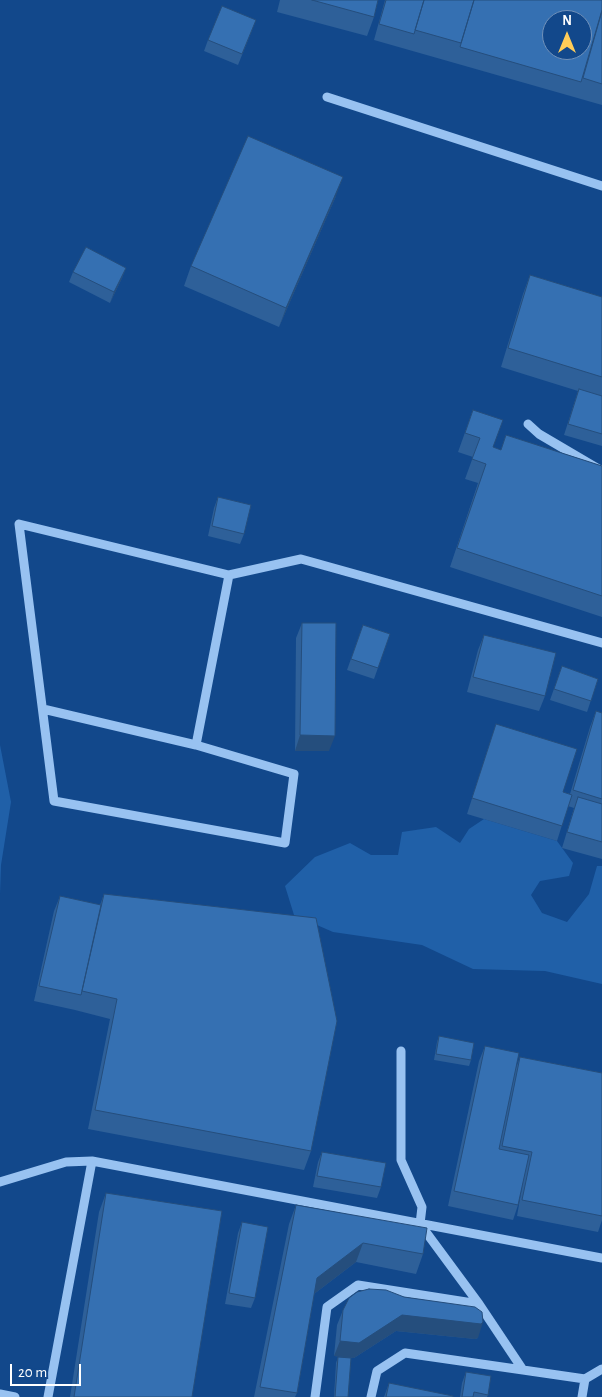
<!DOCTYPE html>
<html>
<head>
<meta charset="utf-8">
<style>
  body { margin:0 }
  #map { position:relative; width:602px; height:1397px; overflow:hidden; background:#12488b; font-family:"Alegreya Sans",sans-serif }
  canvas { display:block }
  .north { position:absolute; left:542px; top:10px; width:50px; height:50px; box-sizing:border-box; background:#12488b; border:1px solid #7191b9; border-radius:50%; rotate:0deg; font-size:14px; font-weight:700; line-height:20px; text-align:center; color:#fff }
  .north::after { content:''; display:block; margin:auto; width:18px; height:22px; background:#ffcc58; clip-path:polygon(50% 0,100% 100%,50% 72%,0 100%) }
  .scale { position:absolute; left:10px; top:1364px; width:71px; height:22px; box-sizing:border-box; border:2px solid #fff; border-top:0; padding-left:6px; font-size:15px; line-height:18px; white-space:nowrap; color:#fff; -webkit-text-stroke:4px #12488b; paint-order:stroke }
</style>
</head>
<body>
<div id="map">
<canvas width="602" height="1397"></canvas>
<div class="north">N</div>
<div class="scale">20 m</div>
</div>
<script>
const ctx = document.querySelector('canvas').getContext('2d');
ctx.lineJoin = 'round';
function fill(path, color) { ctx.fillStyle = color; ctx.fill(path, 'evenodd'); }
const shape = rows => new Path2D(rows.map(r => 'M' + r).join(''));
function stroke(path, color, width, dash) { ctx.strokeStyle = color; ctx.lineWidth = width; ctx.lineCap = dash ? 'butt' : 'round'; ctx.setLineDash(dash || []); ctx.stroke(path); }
fill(shape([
  [0,745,11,802,1,865,0,894],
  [484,819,557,841,573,863,569,876,540,881,531,895,542,913,567,922,589,894,597,866,602,866,602,984,545,971,473,969,422,945,333,932,294,915,285,886,315,857,350,843,371,855,398,855,402,832,436,827,460,843,469,829]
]), '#2060a8');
stroke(shape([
  [327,97,602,186],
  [528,424,539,434,602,471],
  [229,575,196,745,294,774,285,843,54,801,19,524,229,575,301,559,602,643],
  [43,709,196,745],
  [401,1051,401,1160,422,1207,420,1224,479,1304],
  [0,1182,66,1162,92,1161,602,1258],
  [0,1394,15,1397],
  [48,1397,92,1161],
  [315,1397,327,1307,358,1285,479,1304,523,1370,585,1379,602,1369],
  [371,1397,377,1371,405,1353,523,1370],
  [582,1397,585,1379]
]), '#98c2f1', 9);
fill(shape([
  [280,0,378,0,374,17,367,36,277,12],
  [385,0,602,0,602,105,374,40],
  [252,30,238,65,204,51,208,40],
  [336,196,279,327,184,286,191,266],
  [126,268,122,278,110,303,69,282,73,272],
  [530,275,602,297,602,446,564,435,578,391,501,367,523,294],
  [473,410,493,447,501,450,506,435,602,466,602,617,450,567,478,483,465,479,473,457,458,452],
  [218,497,244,534,240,544,208,536,214,508],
  [302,623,329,751,295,751,296,638],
  [363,625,390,634,374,679,347,670],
  [484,635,545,696,539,711,467,692,478,650],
  [562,666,598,679,587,712,550,700],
  [596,711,602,713,602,859,562,848,574,808,568,806,557,841,467,814,496,724,563,792,570,794,590,727],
  [104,894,311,1151,304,1170,88,1129,110,1019,75,1010,34,1001,54,911,60,896,100,905],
  [439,1036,471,1060,469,1066,434,1060,437,1042],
  [485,1046,516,1068,520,1057,602,1073,602,1220,598,1232,517,1216,524,1176,518,1205,513,1220,448,1206,479,1061],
  [322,1152,381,1187,377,1198,313,1187,318,1162],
  [106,1193,192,1397,70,1397,99,1212],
  [296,1205,423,1254,416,1274,356,1262,314,1294,297,1393,295,1397,254,1397,289,1224],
  [242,1222,255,1298,251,1308,225,1304,238,1233],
  [343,1310,478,1338,475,1339,396,1331,354,1358,334,1356,337,1325],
  [338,1357,348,1397,334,1397,336,1363],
  [466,1372,488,1395,487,1397,460,1397,462,1383],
  [389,1383,453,1397,384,1397]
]), '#2e6099');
fill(shape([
  [343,177,336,196,279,327,286,308],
  [126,268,122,278,110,303,114,292],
  [300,735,335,736,329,751,295,751],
  [363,1243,356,1262,310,1297,317,1278],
  [402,1315,483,1322,478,1338,475,1339,396,1331,354,1358,334,1356,340,1341]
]), '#254e7d');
const building = shape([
  [312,0,378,0,374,17,312,0],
  [386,0,424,0,414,34,379,24,386,0],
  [424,0,474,0,461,43,415,30,424,0],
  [474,0,602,0,602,10,581,82,460,47,474,0],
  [552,20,582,20,582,50,552,50,552,20],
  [222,6,256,20,242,54,208,40,222,6],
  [602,11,602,84,583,78,602,11],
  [248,136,343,177,286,308,191,266,248,136],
  [86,247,126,268,114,292,73,272,86,247],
  [530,275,602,297,602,377,508,348,530,275],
  [579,389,602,396,602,434,568,424,579,389],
  [473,410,503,420,493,447,501,450,506,435,602,466,602,596,457,548,486,464,472,459,480,438,465,433,473,410],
  [218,497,251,505,244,534,212,526,218,497],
  [302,623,336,623,335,736,300,735,302,623],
  [363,625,390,634,378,668,351,659,363,625],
  [484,635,556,653,545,696,473,677,484,635],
  [562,666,598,679,591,701,554,689,562,666],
  [596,711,602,713,602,799,573,790,596,711],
  [496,724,577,749,563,792,572,795,562,826,472,798,496,724],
  [578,797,602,804,602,842,567,832,578,797],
  [104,894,316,918,337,1021,311,1151,95,1110,117,999,82,991,104,894],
  [60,896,101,905,81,995,39,986,60,896],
  [439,1036,474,1043,471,1060,436,1054,439,1036],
  [485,1046,519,1053,499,1149,529,1155,518,1205,454,1191,485,1046],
  [520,1057,602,1073,602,1216,522,1200,532,1152,502,1146,520,1057],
  [322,1152,386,1163,381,1187,317,1176,322,1152],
  [106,1193,222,1211,192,1397,74,1397,106,1193],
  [296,1205,427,1228,423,1254,363,1243,317,1278,297,1393,260,1387,296,1205],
  [242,1222,268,1227,255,1298,229,1293,242,1222],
  [369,1289,386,1290,404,1297,475,1307,482,1312,483,1322,481,1324,402,1315,359,1343,340,1341,343,1310,349,1298,357,1292,369,1289],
  [338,1357,351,1358,348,1397,335,1397,338,1357],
  [466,1372,491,1376,488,1395,474,1392,473,1397,462,1397,466,1372],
  [389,1383,453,1396,453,1397,386,1397,389,1383]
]);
fill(building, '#3570b2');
stroke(building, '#254e7d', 1);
</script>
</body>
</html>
